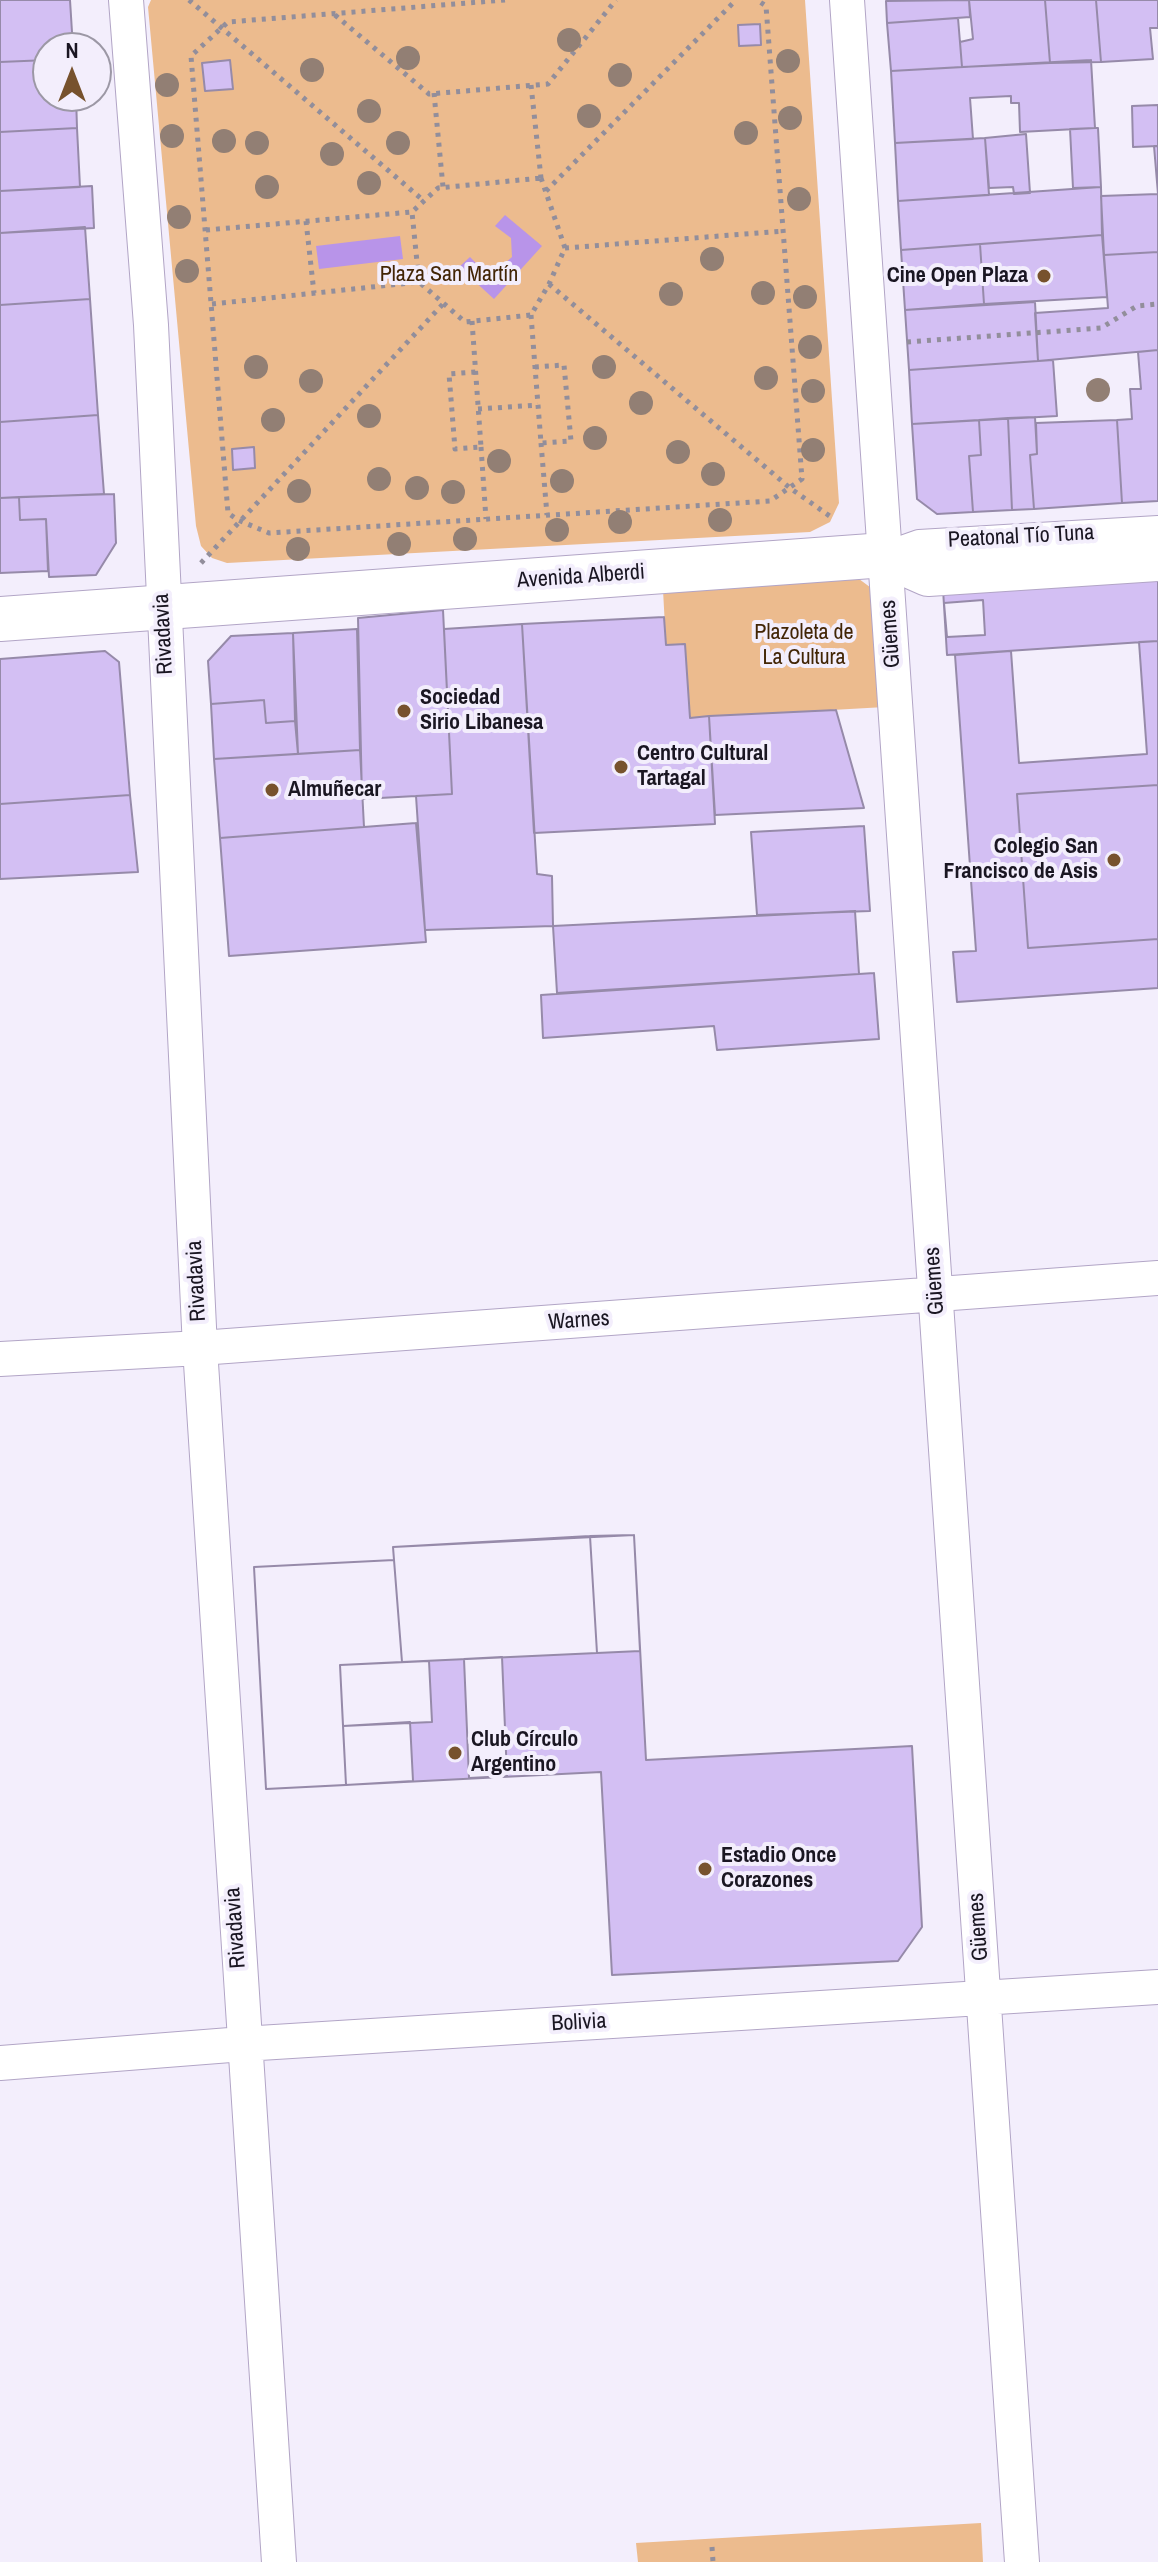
<!DOCTYPE html>
<html>
<head>
<meta charset="utf-8">
<style>
  body { margin:0 }
  #map { position:relative; width:1158px; height:2562px; overflow:hidden; background:#f3eefc; font-family:"Archivo Narrow",sans-serif }
  canvas { display:block }
  .north { position:absolute; left:32px; top:32px; width:80px; height:80px; box-sizing:border-box; background:#f3eefc; border:2px solid #9c98a5; border-radius:50%; rotate:0deg; font-size:22px; font-weight:700; line-height:32px; text-align:center; color:#1a1622 }
  .north::after { content:''; display:block; margin:auto; width:28px; height:36px; background:#77522d; clip-path:polygon(50% 0,100% 100%,50% 72%,0 100%) }
</style>
</head>
<body>
<div id="map">
<canvas width="1158" height="2562"></canvas>
<div class="north">N</div>
</div>
<script>
const ctx = document.querySelector('canvas').getContext('2d');
ctx.lineJoin = 'round';
function fill(path, color) { ctx.fillStyle = color; ctx.fill(path, 'evenodd'); }
const shape = rows => new Path2D(rows.map(r => 'M' + r).join(''));
function stroke(path, color, width, dash) { ctx.strokeStyle = color; ctx.lineWidth = width; ctx.lineCap = dash ? 'butt' : 'round'; ctx.setLineDash(dash || []); ctx.stroke(path); }
function drawText(font, color, halo, rows, align = 'center') {
  ctx.font = font + ' "Archivo Narrow",sans-serif'; ctx.lineWidth = 8; ctx.setLineDash([]); ctx.textBaseline = 'middle'; ctx.strokeStyle = halo; ctx.fillStyle = color; for (const [text, x, y, turn = 0] of rows) {
    ctx.save(); ctx.translate(x, y); ctx.rotate((+turn || 0) * Math.PI / 180); ctx.textAlign = isNaN(turn) ? turn : align; if (halo) ctx.strokeText(text, 0, 0); ctx.fillText(text, 0, 0); ctx.restore();
  }
}
fill(shape([
  [151,0,805,0,839,503,830,522,810,532,227,563,212,558,201,546,196,526,148,7],
  [859,579,878,593,885,707,690,718,685,645,666,645,663,590],
  [981,2523,983,2562,638,2562,636,2543]
]), '#ecbb8e');
fill(shape([
  [505,215,542,246,494,299,459,267,470,257,484,271,496,271,512,257,511,238,495,226],
  [400,236,403,259,319,269,316,246]
]), '#b894e9');
const building = shape([
  [0,0,70,0,73,48,48,48,48,60,0,62,0,0],
  [969,0,970,17,887,23,886,1,969,0],
  [969,0,1045,0,1050,63,962,67,960,42,973,39,969,0],
  [1045,0,1096,0,1101,62,1050,63,1045,0],
  [1096,0,1158,0,1158,28,1150,28,1153,59,1101,62,1096,0],
  [958,18,962,67,891,71,887,23,958,18],
  [760,24,761,45,739,46,738,25,760,24],
  [48,60,48,96,76,96,77,128,0,132,0,62,48,60],
  [230,60,233,89,205,91,202,63,230,60],
  [1091,60,1095,128,1020,132,1019,103,1011,103,1011,96,970,98,973,139,895,143,891,71,1091,60],
  [1158,105,1158,146,1133,147,1132,106,1158,105],
  [77,128,80,187,0,191,0,132,77,128],
  [1095,128,1098,128,1101,187,1073,188,1070,129,1095,128],
  [1026,134,1030,193,1014,194,1013,187,989,188,985,138,1026,134],
  [985,138,989,195,898,201,895,143,985,138],
  [1154,146,1158,146,1158,194,1154,146],
  [92,186,94,228,0,233,0,191,92,186],
  [1101,187,1102,235,901,250,898,201,1101,187],
  [1158,194,1158,252,1104,255,1101,196,1158,194],
  [85,227,90,299,0,305,0,233,85,227],
  [1102,235,1107,297,984,304,980,244,1102,235],
  [980,244,984,304,905,310,901,250,980,244],
  [1158,252,1158,350,1038,361,1035,313,1108,308,1104,255,1158,252],
  [90,299,98,415,0,422,0,305,90,299],
  [1035,302,1038,361,909,370,905,310,1035,302],
  [1158,350,1158,501,1122,503,1117,420,1132,419,1130,389,1141,389,1138,352,1158,350],
  [1053,360,1057,416,912,424,909,370,1053,360],
  [98,415,104,494,0,498,0,422,98,415],
  [1035,417,1037,454,1030,455,1034,509,1012,510,1008,418,1035,417],
  [1008,418,1012,510,973,512,969,456,981,455,979,420,1008,418],
  [979,420,981,455,969,456,973,512,937,514,917,499,912,424,979,420],
  [1117,420,1122,503,1034,509,1030,455,1037,454,1036,423,1117,420],
  [254,447,255,468,233,470,232,449,254,447],
  [114,494,116,543,96,575,49,577,46,519,20,520,19,497,114,494],
  [19,497,20,520,46,519,48,571,0,573,0,498,19,497],
  [1158,575,1158,641,947,655,943,589,1158,575],
  [983,600,985,635,947,637,944,603,983,600],
  [443,610,452,794,362,799,358,618,443,610],
  [664,617,666,645,685,644,690,718,709,716,715,824,534,833,522,624,664,617],
  [522,624,537,874,552,876,553,926,425,930,416,796,452,794,444,629,522,624],
  [357,629,360,750,298,754,293,633,357,629],
  [293,633,295,721,266,723,264,700,211,704,208,661,231,636,293,633],
  [1158,641,1158,785,1017,794,1028,948,1158,939,1158,988,957,1002,953,952,976,951,955,655,1011,651,1019,763,1147,754,1139,642,1158,641],
  [105,651,119,662,130,795,0,804,0,659,105,651],
  [264,700,266,723,295,721,298,754,214,759,211,704,264,700],
  [836,710,864,808,715,815,709,716,836,710],
  [360,750,364,827,220,838,214,759,360,750],
  [1158,785,1158,939,1028,948,1017,794,1158,785],
  [130,795,138,872,0,879,0,804,130,795],
  [416,823,426,942,229,956,220,838,416,823],
  [864,826,870,911,757,915,751,832,864,826],
  [855,911,859,974,557,993,553,926,855,911],
  [874,973,879,1039,717,1050,714,1026,543,1038,541,995,874,973],
  [634,1535,640,1651,597,1653,590,1536,634,1535],
  [634,1535,646,1760,912,1746,922,1927,898,1961,612,1975,601,1772,266,1789,254,1567,394,1560,393,1547,634,1535],
  [590,1536,597,1653,402,1662,393,1547,590,1536],
  [394,1560,402,1662,340,1665,346,1785,266,1789,254,1567,394,1560],
  [502,1657,507,1776,469,1778,464,1659,502,1657],
  [429,1661,432,1722,343,1726,340,1665,429,1661],
  [410,1722,413,1781,346,1785,343,1726,410,1722]
]);
fill(building, '#d3bff3');
stroke(building, '#968aa9', 2);
const pedestrian = shape([
  [885,555,919,543,1158,529]
]);
const minor = shape([
  [126,0,151,325,200,1348,279,2562],
  [847,0,1022,2562],
  [0,1359,200,1348,1158,1278],
  [0,2063,243,2044,1158,1987]
]);
const secondary = shape([
  [0,619,885,555,928,574,1158,559]
]);
stroke(pedestrian, '#b2a5c6', 28);
stroke(minor, '#b2a5c6', 36);
stroke(secondary, '#b2a5c6', 46);
stroke(shape([
  [189,0,424,201],
  [505,0,228,22,191,56,228,513,238,520,269,533,770,501,802,479,766,6,757,0],
  [335,15,429,94,548,84,616,0],
  [531,85,541,178],
  [434,93,443,187],
  [541,178,565,248,549,284,531,315,465,322,419,282,412,212,438,188,541,178],
  [546,191,736,0],
  [306,221,314,293],
  [206,230,412,212],
  [565,248,784,231],
  [549,284,790,488,831,517],
  [212,304,419,282],
  [531,315,535,367,541,443,571,441,564,365,535,367],
  [472,321,481,447,455,449,449,374,476,372],
  [907,342,1101,328,1137,306,1158,304],
  [478,409,538,405],
  [541,443,547,515],
  [481,447,486,519],
  [201,563,443,304],
  [712,2547,713,2562]
]), '#928e9b', 5, [4, 6]);
stroke(pedestrian, '#fff', 26);
stroke(minor, '#fff', 34);
stroke(secondary, '#fff', 44);
ctx.fillStyle = '#927f74';
for (const [x, y] of [
  [569,40],
  [408,58],
  [788,61],
  [312,70],
  [620,75],
  [167,85],
  [369,111],
  [589,116],
  [790,118],
  [746,133],
  [172,136],
  [224,141],
  [257,143],
  [398,143],
  [332,154],
  [369,183],
  [267,187],
  [799,199],
  [179,217],
  [712,259],
  [187,271],
  [763,293],
  [671,294],
  [805,297],
  [810,347],
  [256,367],
  [604,367],
  [766,378],
  [311,381],
  [1098,390],
  [813,391],
  [641,403],
  [369,416],
  [273,420],
  [595,438],
  [813,450],
  [678,452],
  [499,461],
  [713,474],
  [379,479],
  [562,481],
  [417,488],
  [299,491],
  [453,492],
  [720,520],
  [620,522],
  [557,530],
  [465,539],
  [399,544],
  [298,549]
]) { ctx.beginPath(); ctx.arc(x, y, 12, 0, 2 * Math.PI); ctx.fill(); }
for (const [x, y, r, color] of [
  [1044,276,8,"#77522d"],
  [404,711,8,"#77522d"],
  [621,767,8,"#77522d"],
  [272,790,8,"#77522d"],
  [1114,860,8,"#77522d"],
  [455,1753,8,"#77522d"],
  [705,1869,8,"#77522d"]
]) { const dot = new Path2D(); dot.arc(x, y, r, 0, 2 * Math.PI); ctx.fillStyle = color; ctx.fill(dot); stroke(dot, '#f3eefc', 3); }
drawText('22px', '#422505', '#f3eefc', [
  ["Plaza San Martín",449,275],
  ["Plazoleta de",804,633],
  ["La Cultura",804,658]
]);
drawText('bold 22px', '#1a1622', '#f3eefc', [
  ["Cine Open Plaza",1028,276,"right"],
  ["Sociedad",420,698],
  ["Sirio Libanesa",420,723],
  ["Centro Cultural",637,754],
  ["Tartagal",637,779],
  ["Almuñecar",288,790],
  ["Colegio San",1098,847,"right"],
  ["Francisco de Asis",1098,872,"right"],
  ["Club Círculo",471,1740],
  ["Argentino",471,1765],
  ["Estadio Once",721,1856],
  ["Corazones",721,1881]
], 'left');
drawText('22px', '#1a1622', '#f3eefc', [
  ["Peatonal Tío Tuna",1021,537,-3],
  ["Avenida Alberdi",581,577,-4],
  ["Rivadavia",164,634,-93],
  ["Güemes",891,634,-94],
  ["Rivadavia",197,1281,-93],
  ["Güemes",935,1281,-94],
  ["Warnes",579,1321,-4],
  ["Güemes",979,1927,-94],
  ["Rivadavia",236,1928,-94],
  ["Bolivia",579,2023,-3]
]);
</script>
</body>
</html>
